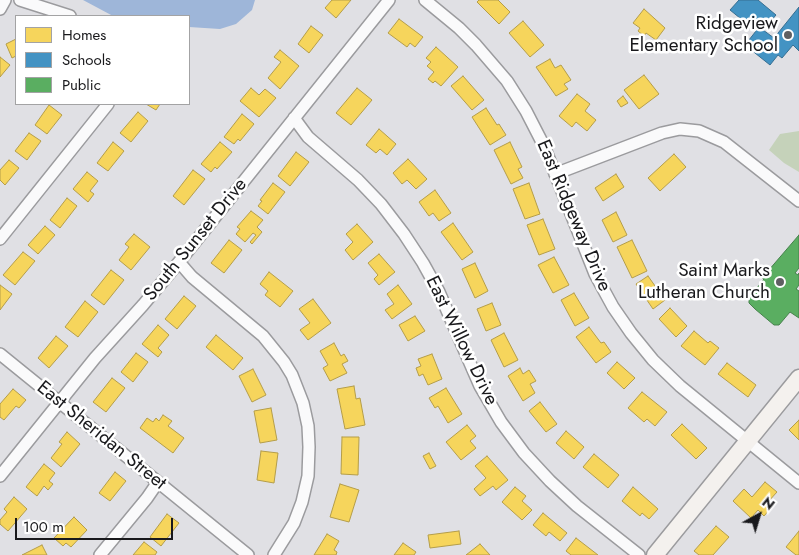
<!DOCTYPE html>
<html>
<head>
<meta charset="utf-8">
<style>
  body { margin:0 }
  #map { position:relative; width:799px; height:555px; overflow:hidden; background:#e0e0e4; font-family:Jost,sans-serif }
  canvas { display:block }
  .legend { position:absolute; left:15px; top:15px; width:175px; height:90px; box-sizing:border-box; background:#fff; border:1px solid #a3a3a4; margin:0; padding:6px 9px; list-style:none; font-size:15px; color:#19191c }
  .legend li { display:flex; align-items:center; gap:10px; height:25px }
  .legend b { width:25px; border:1px solid #a3a3a4 }
  .north { position:absolute; left:734px; top:490px; width:50px; height:50px; -webkit-text-stroke:4px #fff; paint-order:stroke; rotate:39deg; font-size:14px; font-weight:700; line-height:20px; text-align:center; color:#19191c }
  .north::after { content:''; display:block; margin:auto; width:18px; height:22px; background:#19191c; clip-path:polygon(50% 0,100% 100%,50% 72%,0 100%) }
  .scale { position:absolute; left:15px; top:518px; width:158px; height:22px; box-sizing:border-box; border:2px solid #19191c; border-top:0; padding-left:6px; font-size:15px; line-height:18px; white-space:nowrap; color:#19191c; -webkit-text-stroke:4px #fff; paint-order:stroke }
</style>
</head>
<body>
<div id="map">
<canvas width="799" height="555"></canvas>
<ul class="legend">
<li><b style="height:14px;background:#f6d55c"></b>Homes</li>
<li><b style="height:14px;background:#4393c3"></b>Schools</li>
<li><b style="height:14px;background:#5aae61"></b>Public</li>
</ul>
<div class="north">N</div>
<div class="scale">100 m</div>
</div>
<script>
const ctx = document.querySelector('canvas').getContext('2d');
ctx.lineJoin = 'round';
function fill(path, color) { ctx.fillStyle = color; ctx.fill(path, 'evenodd'); }
const shape = rows => new Path2D(rows.map(r => 'M' + r).join(''));
function stroke(path, color, width, dash) { ctx.strokeStyle = color; ctx.lineWidth = width; ctx.lineCap = dash ? 'butt' : 'round'; ctx.setLineDash(dash || []); ctx.stroke(path); }
function drawText(font, color, halo, rows, align = 'center') {
  ctx.font = font + ' Jost,sans-serif'; ctx.lineWidth = 5; ctx.setLineDash([]); ctx.textBaseline = 'middle'; ctx.strokeStyle = halo; ctx.fillStyle = color; for (const [text, x, y, turn = 0] of rows) {
    ctx.save(); ctx.translate(x, y); ctx.rotate((+turn || 0) * Math.PI / 180); ctx.textAlign = isNaN(turn) ? turn : align; if (halo) ctx.strokeText(text, 0, 0); ctx.fillText(text, 0, 0); ctx.restore();
  }
}
fill(shape([
  [799,131,799,172,784,163,769,150,780,134]
]), '#c5d2ba');
fill(shape([
  [83,0,255,0,252,10,236,24,220,29,189,27,189,16,113,16]
]), '#9eb6d9');
const homes = shape([
  [332,0,351,0,336,18,325,8,332,0],
  [479,0,498,0,510,12,499,24,477,2,479,0],
  [644,9,665,28,656,40,646,33,644,36,638,31,640,28,633,23,644,9],
  [399,19,423,37,415,47,410,43,407,47,388,33,399,19],
  [523,21,544,45,530,57,509,33,523,21],
  [311,26,323,35,309,53,298,44,311,26],
  [16,39,16,56,12,58,6,44,16,39],
  [436,47,458,67,441,86,435,81,433,83,428,79,434,72,427,66,431,62,426,58,436,47],
  [280,50,299,66,280,89,268,78,281,62,274,57,280,50],
  [0,57,10,65,0,77,0,57],
  [550,59,555,68,561,65,571,80,564,84,568,89,556,96,536,67,550,59],
  [644,75,659,94,639,109,624,90,644,75],
  [463,76,484,100,472,110,451,86,463,76],
  [251,88,259,95,265,89,276,98,259,117,240,101,251,88],
  [357,88,372,100,351,125,336,113,357,88],
  [577,94,590,104,585,111,596,120,587,131,576,122,572,127,559,116,577,94],
  [623,96,628,103,621,107,617,101,623,96],
  [146,104,160,104,156,110,146,104],
  [49,105,62,115,47,134,35,125,49,105],
  [486,108,497,125,499,124,506,135,490,145,472,117,486,108],
  [138,112,148,121,131,142,120,133,138,112],
  [242,114,254,124,240,141,238,139,234,144,224,137,242,114],
  [379,129,396,144,387,155,380,149,376,153,366,145,379,129],
  [29,133,41,141,27,160,15,151,29,133],
  [113,142,124,151,108,171,97,163,113,142],
  [220,142,232,152,217,169,215,167,211,172,201,164,220,142],
  [510,142,522,167,518,169,523,178,511,184,494,150,510,142],
  [296,152,309,162,290,186,278,176,296,152],
  [674,154,686,167,660,191,648,178,674,154],
  [408,159,427,179,416,189,407,180,402,184,393,173,408,159],
  [9,160,19,168,5,185,0,180,0,170,9,160],
  [193,170,205,179,184,205,173,196,193,170],
  [87,172,98,181,90,191,94,194,88,202,73,189,87,172],
  [616,174,624,187,603,201,595,188,616,174],
  [273,183,285,192,268,214,258,206,262,201,260,200,273,183],
  [529,183,540,214,525,219,513,189,529,183],
  [435,190,451,213,439,221,433,213,429,216,419,202,435,190],
  [67,198,77,206,60,228,50,220,67,198],
  [251,211,263,220,257,227,262,232,252,244,250,242,256,235,253,233,245,242,236,234,240,229,237,227,251,211],
  [616,212,627,235,613,242,602,220,616,212],
  [543,219,555,249,539,255,527,225,543,219],
  [453,223,473,252,462,260,441,232,453,223],
  [357,224,373,242,353,260,345,250,353,242,346,234,357,224],
  [45,226,55,235,38,254,28,245,45,226],
  [134,234,150,247,131,270,119,260,129,247,125,244,134,234],
  [229,240,242,250,224,273,211,263,229,240],
  [632,240,647,271,632,278,617,247,632,240],
  [23,252,35,261,15,285,3,275,23,252],
  [379,254,395,272,379,285,374,279,378,275,368,263,379,254],
  [554,257,569,285,553,293,538,265,554,257],
  [475,263,488,291,475,298,462,269,475,263],
  [111,270,124,280,104,305,91,295,111,270],
  [269,272,293,291,280,307,265,295,268,291,260,284,269,272],
  [648,276,665,300,653,309,636,284,648,276],
  [0,285,12,294,0,310,0,285],
  [398,285,412,304,392,319,385,310,394,304,387,294,398,285],
  [574,293,589,318,575,326,561,300,574,293],
  [184,296,196,306,177,329,165,319,184,296],
  [313,299,331,323,308,340,300,330,310,323,299,309,313,299],
  [85,301,98,312,78,337,65,327,85,301],
  [492,303,501,325,486,331,477,309,492,303],
  [670,308,687,326,676,337,659,319,670,308],
  [415,316,425,331,408,341,399,325,415,316],
  [158,325,169,335,158,348,162,352,158,357,142,344,158,325],
  [589,327,601,343,604,342,611,352,596,363,576,337,589,327],
  [694,331,708,343,710,341,719,348,705,365,681,346,694,331],
  [504,333,518,360,504,367,491,340,504,333],
  [216,335,243,358,233,370,206,347,216,335],
  [56,336,68,346,49,368,38,358,56,336],
  [334,343,341,356,344,354,348,361,342,364,347,373,330,381,323,368,328,365,320,351,334,343],
  [136,353,148,362,133,382,121,372,136,353],
  [432,354,442,379,428,385,423,374,419,376,416,368,421,366,418,359,432,354],
  [617,362,635,378,624,389,607,373,617,362],
  [727,363,756,385,748,397,718,374,727,363],
  [520,368,523,374,529,370,536,381,530,384,535,393,523,401,508,376,520,368],
  [253,369,266,395,252,402,239,376,253,369],
  [112,378,125,388,106,412,93,402,112,378],
  [354,386,356,399,360,398,365,425,345,429,337,389,354,386],
  [446,388,462,414,448,423,438,406,435,408,429,398,446,388],
  [13,389,26,400,19,408,16,406,4,420,0,417,0,404,13,389],
  [642,392,667,412,655,426,647,419,644,422,628,408,642,392],
  [540,402,557,424,546,432,529,411,540,402],
  [271,408,277,440,260,443,254,411,271,408],
  [163,415,172,421,168,426,184,438,173,453,140,428,147,418,153,422,156,418,159,421,163,415],
  [799,420,799,440,789,430,799,420],
  [682,424,707,448,696,459,671,435,682,424],
  [467,425,476,436,470,441,476,448,461,460,446,442,467,425],
  [566,431,584,447,574,459,556,443,566,431],
  [67,432,80,444,61,467,51,458,62,444,59,442,67,432],
  [342,437,359,437,358,475,341,474,342,437],
  [261,451,278,453,274,483,257,480,261,451],
  [429,453,436,466,430,469,423,456,429,453],
  [594,454,619,475,608,488,583,467,594,454],
  [487,456,508,480,496,490,493,486,480,496,474,489,486,478,475,466,487,456],
  [44,464,55,473,49,481,53,484,48,490,44,486,37,496,26,487,44,464],
  [115,472,126,481,110,501,99,493,115,472],
  [765,482,777,492,767,503,771,508,764,516,758,510,751,518,733,501,744,489,752,497,765,482],
  [340,484,359,490,349,522,330,517,340,484],
  [515,487,526,496,522,501,532,510,522,520,502,502,515,487],
  [633,487,658,509,649,519,642,513,640,516,622,501,633,487],
  [14,497,27,509,8,531,0,524,0,520,7,512,4,509,14,497],
  [543,513,567,533,560,541,549,532,546,536,533,525,543,513],
  [167,514,179,523,161,546,150,537,167,514],
  [74,517,87,530,71,547,66,543,63,546,54,538,74,517],
  [716,526,729,537,713,555,699,555,694,551,716,526],
  [459,531,461,544,430,548,428,535,459,531],
  [799,531,799,555,796,555,786,547,799,531],
  [327,534,339,541,334,550,337,552,336,555,314,555,327,534],
  [576,538,598,555,571,555,566,551,576,538],
  [144,542,157,552,155,555,133,555,144,542],
  [403,543,416,552,414,555,394,555,403,543],
  [480,544,490,555,466,555,480,544],
  [42,545,47,555,22,555,42,545]
]);
fill(homes, '#f6d55c');
stroke(homes, '#b49d49', 1);
const schools = shape([
  [739,0,758,0,776,15,763,30,774,38,799,7,799,51,793,45,782,58,778,55,770,65,745,45,756,31,730,10,739,0]
]);
fill(schools, '#4393c3');
stroke(schools, '#366e91', 1);
const public = shape([
  [799,235,799,268,795,273,798,275,799,273,799,285,796,289,799,291,799,318,790,312,779,325,774,325,755,309,749,303,749,298,764,279,762,278,799,235]
]);
fill(public, '#5aae61');
stroke(public, '#46814c', 1);
const street = shape([
  [20,0,70,16],
  [425,0,459,28,476,45,507,81,526,111,544,146,595,274,613,307,631,333,653,360,680,386,799,483],
  [0,9,5,0],
  [294,118,308,137,358,180,381,204,404,234,423,263,439,292,480,386,501,422,524,453,550,481,577,506,639,555],
  [555,174,662,133,680,129,699,131,724,142,799,201],
  [0,239,108,104],
  [179,262,192,277,263,336,284,362,292,375,303,403,308,426,309,447,308,476,302,502,294,523,274,555],
  [0,354,248,555],
  [0,476,95,358,143,305,179,262,389,0],
  [100,555,147,498,158,482]
]);
const secondary = shape([
  [655,555,799,378]
]);
stroke(street, '#9b9b9e', 14);
stroke(secondary, '#9b9b9e', 19);
stroke(street, '#fafafb', 11);
stroke(secondary, '#f4f1ee', 16);
for (const [x, y, r, color] of [
  [788,35,5,"#5f5f62"],
  [780,282,5,"#5f5f62"]
]) { const dot = new Path2D(); dot.arc(x, y, r, 0, 2 * Math.PI); ctx.fillStyle = color; ctx.fill(dot); stroke(dot, '#fff', 2); }
drawText('19px', '#19191c', '#fff', [
  ["Ridgeview",778,24],
  ["Elementary School",778,46],
  ["Saint Marks",770,271],
  ["Lutheran Church",770,293]
], 'right');
drawText('19px', '#19191c', '#fff', [
  ["East Ridgeway Drive",573,216,67],
  ["South Sunset Drive",196,240,-51],
  ["East Willow Drive",461,341,64],
  ["East Sheridan Street",101,436,39]
]);
</script>
</body>
</html>
